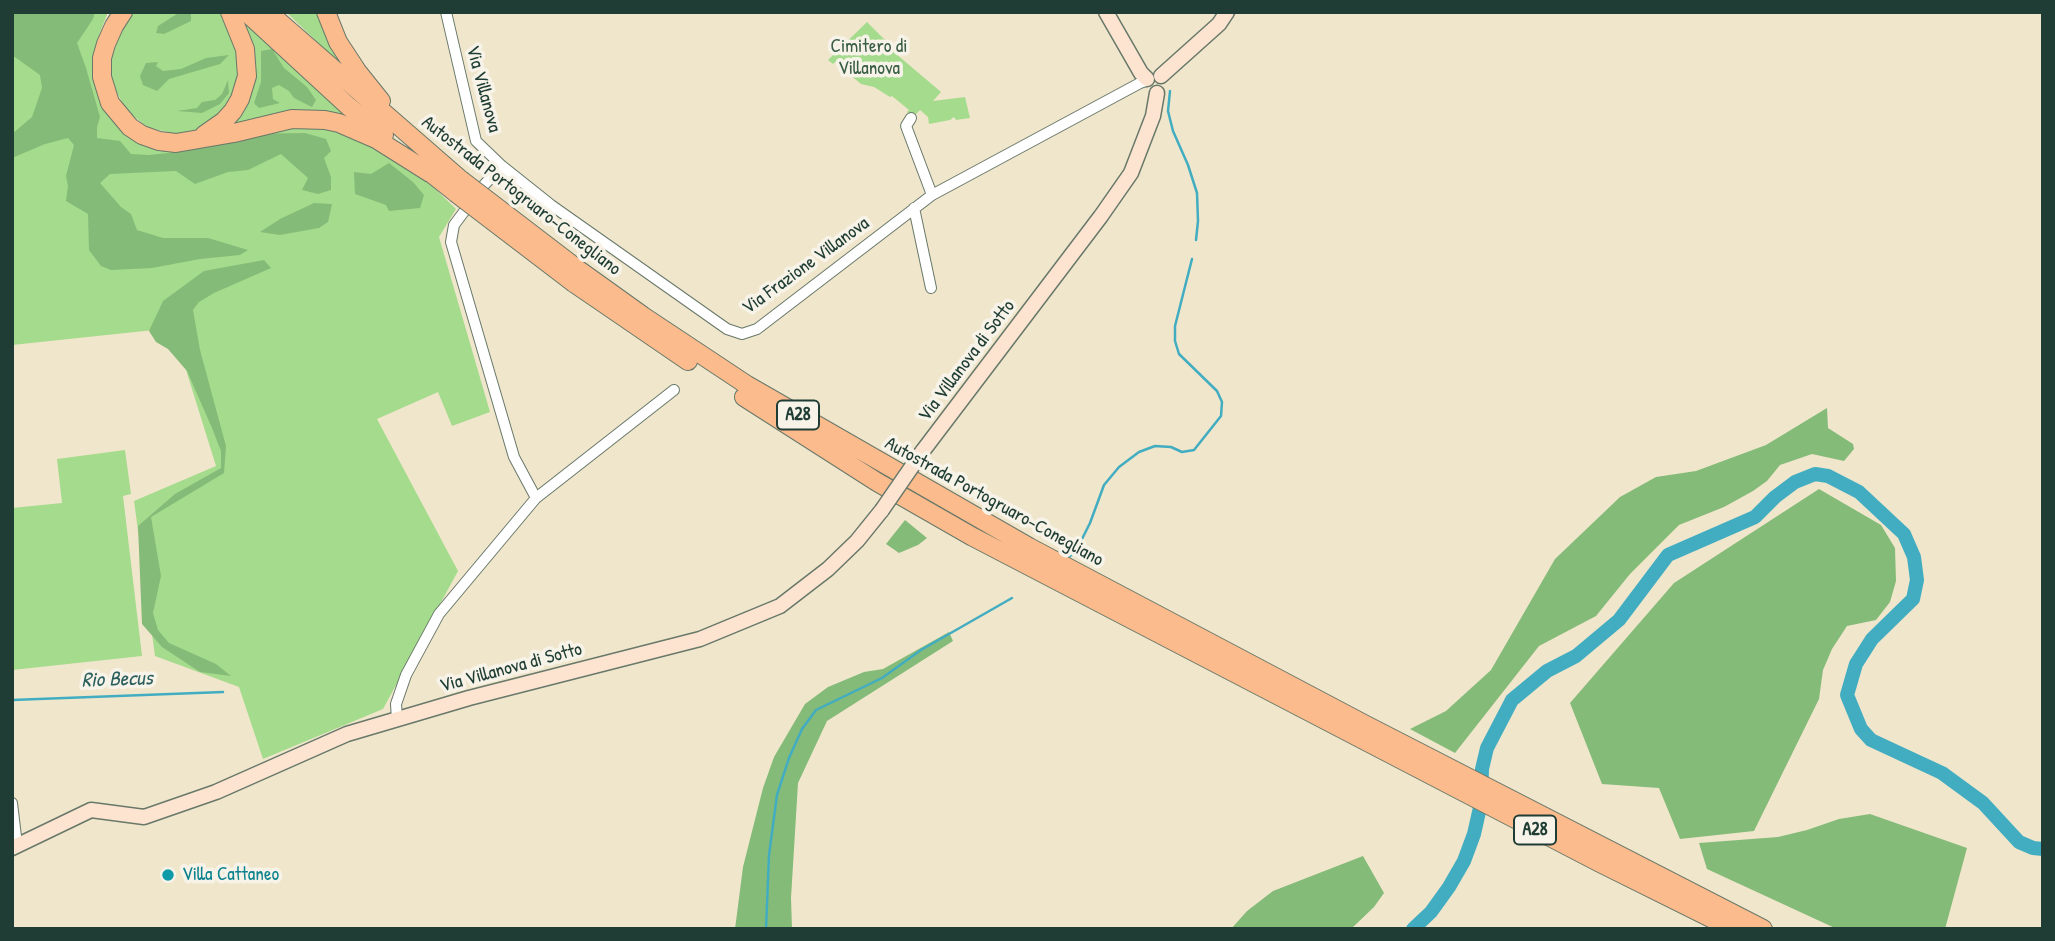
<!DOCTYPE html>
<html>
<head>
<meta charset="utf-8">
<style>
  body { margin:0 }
  #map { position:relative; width:2055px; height:941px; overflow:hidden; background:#f0e6cc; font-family:"Patrick Hand",sans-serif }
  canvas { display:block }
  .frame { position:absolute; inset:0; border:14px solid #1f3d34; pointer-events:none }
</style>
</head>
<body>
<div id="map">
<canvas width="2055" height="941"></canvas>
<div class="frame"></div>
</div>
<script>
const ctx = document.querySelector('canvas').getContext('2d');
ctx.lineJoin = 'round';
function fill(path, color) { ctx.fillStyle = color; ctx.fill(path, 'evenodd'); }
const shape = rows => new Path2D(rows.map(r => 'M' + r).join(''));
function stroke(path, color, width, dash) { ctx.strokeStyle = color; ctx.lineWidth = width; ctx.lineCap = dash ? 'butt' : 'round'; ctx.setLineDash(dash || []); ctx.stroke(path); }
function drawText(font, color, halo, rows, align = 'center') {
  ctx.font = font + ' "Patrick Hand",sans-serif'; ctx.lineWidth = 7; ctx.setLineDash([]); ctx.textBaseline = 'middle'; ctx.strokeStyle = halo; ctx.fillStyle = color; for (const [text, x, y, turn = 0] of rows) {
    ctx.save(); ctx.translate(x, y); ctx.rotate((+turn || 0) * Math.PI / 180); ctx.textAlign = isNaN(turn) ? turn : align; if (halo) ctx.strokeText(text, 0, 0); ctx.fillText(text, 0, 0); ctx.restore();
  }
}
fill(shape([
  [12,12,108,12,99,35,94,74,135,139,287,124,345,127,426,180,456,209,439,237,490,412,452,426,438,392,377,419,458,571,383,709,263,759,239,687,155,656,134,501,216,466,173,328,12,345],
  [131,12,223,12,242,55,241,84,227,112,195,131,175,134,147,127,126,110,114,87,108,61,117,32],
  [286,12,323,12,357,80],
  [236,13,356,121,315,110,289,110,224,129,246,102],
  [867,22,894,49,895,53,941,92,933,101,965,97,970,118,956,120,954,117,950,120,929,124,928,117,920,110,913,117,907,112,909,110,892,96,890,97,874,87,861,84,835,62,833,64,828,60],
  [125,450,131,494,123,496,142,656,12,670,12,508,62,503,57,459]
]), '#a5db8c');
fill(shape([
  [12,12,95,12,93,19,77,43,86,68,100,117,97,127,97,138,120,141,131,154,149,155,187,151,244,134,305,133,326,139,331,151,324,158,331,177,331,190,318,194,302,190,308,178,281,154,248,170,228,172,195,184,176,171,110,174,100,183,121,207,131,214,137,230,163,238,208,238,248,250,240,255,200,259,152,268,111,270,101,266,89,250,88,214,66,201,68,186,66,176,74,145,68,138,45,144,12,158,12,134,32,117,42,88,40,75,12,55],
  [180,12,191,12,191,21,164,34,156,33,158,26],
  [272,49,284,68,307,87,316,100,312,107,294,98,289,91,279,85,272,88,273,99,280,103,259,108,254,103,261,82,261,51],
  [229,55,220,64,169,79,157,91,143,85,140,76,146,63,158,62,156,66,163,71,181,69,206,58],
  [228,80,229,93,220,104,202,113,177,111,197,108,202,102,215,100,222,94],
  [389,163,413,182,424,195,420,208,389,211,386,205,355,194,354,172,371,174],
  [314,203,332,204,328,222,319,228,280,235,260,232,280,219],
  [264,260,271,268,214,293,199,302,193,310,200,350,226,446,224,473,151,517,161,576,153,613,158,630,169,643,216,664,231,676,200,672,162,647,142,624,138,526,175,494,221,468,221,451,212,428,187,371,168,349,156,342,149,331,163,301,204,271],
  [1827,408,1828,428,1853,444,1854,449,1844,461,1812,454,1780,465,1767,481,1753,491,1724,507,1679,525,1630,574,1596,616,1539,646,1455,753,1410,729,1446,711,1491,670,1555,559,1620,497,1656,477,1696,471,1766,445],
  [1819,489,1881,525,1895,548,1896,581,1890,602,1876,620,1847,626,1832,649,1823,670,1819,699,1754,831,1680,839,1659,788,1602,784,1570,703,1674,583],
  [905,520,927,538,918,545,899,553,886,544],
  [949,632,953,641,827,721,798,783,791,898,792,929,735,929,743,867,763,788,774,757,805,704,828,687,864,672,883,669],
  [1870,814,1967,848,1945,929,1837,929,1707,869,1699,843,1778,837,1807,830,1839,819],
  [1363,856,1384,893,1374,907,1351,929,1231,929,1247,911,1273,891]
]), '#84bb78');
stroke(shape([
  [1170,91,1168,111,1173,131,1188,165,1197,193,1198,221,1196,240],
  [1067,559,1077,549,1090,523,1104,485,1119,467,1139,452,1155,446,1171,447,1182,452,1194,450,1221,416,1222,402,1217,391,1179,354,1175,341,1175,326,1192,259],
  [12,700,223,692],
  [766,929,769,855,777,795,789,758,802,729,816,710,882,678,921,650,1012,598]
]), '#42adc1', 2.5);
stroke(shape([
  [1413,929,1431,912,1449,887,1464,861,1474,834,1481,803,1482,769,1487,748,1512,700,1547,671,1576,656,1619,620,1668,555,1755,517,1775,497,1795,482,1815,474,1828,476,1859,492,1904,534,1914,557,1917,580,1913,599,1872,639,1856,664,1847,695,1861,729,1871,740,1942,773,1983,803,2019,842,2033,848,2043,849]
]), '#42adc1', 14);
const street = shape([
  [446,12,476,141,502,166,551,205,727,329,742,334,757,329,932,195,1140,83,1146,81],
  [911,118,906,126,932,195],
  [502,166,484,185,454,225,451,242,514,457,536,498],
  [914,208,931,288],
  [397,719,396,704,406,675,439,614,536,498,674,390],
  [12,803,17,845]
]);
const secondary = shape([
  [1106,12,1141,73,1147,79],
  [1161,76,1219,24,1227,12],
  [922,452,1101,216,1131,173,1153,116,1157,93],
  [12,848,91,810,144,817,216,792,347,734,469,698,700,639,780,606,828,569,857,541,882,510]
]);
const highway = shape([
  [123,12,114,26,106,44,102,58,102,77,110,103,130,127,142,135,159,141,176,143,234,133,292,119,325,120,339,123,376,139,430,173],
  [246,12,348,106,384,135],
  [268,12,461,180],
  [326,12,338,42,357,71,381,101],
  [204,135,224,121,233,111,240,99,247,76,245,49,230,12],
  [422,166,456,193],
  [576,268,643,316,747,385,1029,547,1364,724,1763,929],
  [574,283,688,361],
  [744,397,877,482,973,537,1600,863,1733,929]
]);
stroke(street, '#687869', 12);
stroke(secondary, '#687869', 17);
stroke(highway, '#687869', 20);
stroke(street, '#fff', 10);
stroke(secondary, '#fde4d1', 14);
stroke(highway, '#fbbb8c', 18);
const secondaryBridge = shape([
  [882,510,922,452]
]);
const highwayBridge = shape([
  [461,180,576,268],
  [456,193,574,283]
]);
stroke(secondaryBridge, '#687869', 17, []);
stroke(highwayBridge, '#687869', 20, []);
stroke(secondaryBridge, '#fde4d1', 14);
stroke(highwayBridge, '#fbbb8c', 18);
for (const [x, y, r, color] of [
  [168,875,7,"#0f9aa8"]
]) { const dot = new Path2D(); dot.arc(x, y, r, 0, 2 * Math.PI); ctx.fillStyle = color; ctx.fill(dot); stroke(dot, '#f7f3e8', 2.5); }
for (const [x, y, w] of [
  [798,415,42],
  [1535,830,42]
]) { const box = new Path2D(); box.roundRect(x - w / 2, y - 14.5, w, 29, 5); ctx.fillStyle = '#f7f3e8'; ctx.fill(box); stroke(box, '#1f3d34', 2); }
drawText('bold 18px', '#1f3d34', null, [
  ["A28",798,415],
  ["A28",1535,830]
]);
drawText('19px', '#3a5d46', '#f7f3e8', [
  ["Cimitero di",869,47],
  ["Villanova",869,69]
]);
drawText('19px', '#1f3d34', '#f7f3e8', [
  ["Via Villanova",483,89,75],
  ["Autostrada Portogruaro-Conegliano",521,196,38],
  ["Via Frazione Villanova",806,266,-36],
  ["Via Villanova di Sotto",967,361,-53],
  ["Autostrada Portogruaro-Conegliano",994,502,29],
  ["Via Villanova di Sotto",511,668,-15]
]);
drawText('19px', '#0d838f', '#f7f3e8', [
  ["Villa Cattaneo",182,875]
], 'left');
drawText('italic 21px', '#2a5f5e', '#f7f3e8', [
  ["Rio Becus",117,680,-2]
]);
</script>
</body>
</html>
